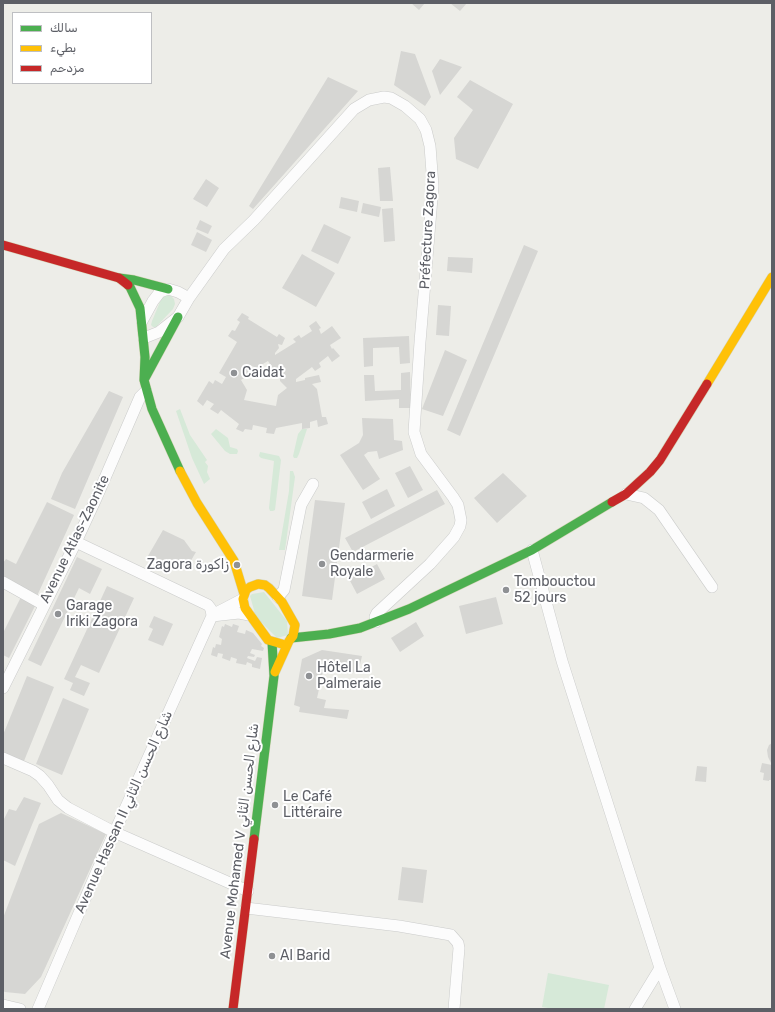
<!DOCTYPE html>
<html>
<head>
<meta charset="utf-8">
<style>
  body { margin:0 }
  #map { position:relative; width:775px; height:1012px; overflow:hidden; background:#edede8; font-family:Rubik,"Noto Naskh Arabic",sans-serif }
  canvas { display:block }
  .frame { position:absolute; inset:0; border:4px solid #5d5f66; pointer-events:none }
  .legend { position:absolute; left:12px; top:12px; width:140px; height:72px; box-sizing:border-box; background:#fff; border:1px solid #bebfc2; margin:0; padding:5px 7px; list-style:none; font-size:12px; color:#5d5f66 }
  .legend li { display:flex; align-items:center; gap:8px; height:20px }
  .legend b { width:20px; border:1px solid #bebfc2 }
</style>
</head>
<body>
<div id="map">
<canvas width="775" height="1012"></canvas>
<div class="frame"></div>
<ul class="legend">
<li><b style="height:5px;background:#4caf50"></b>سالك</li>
<li><b style="height:5px;background:#ffc107"></b>بطيء</li>
<li><b style="height:5px;background:#c62828"></b>مزدحم</li>
</ul>
</div>
<script>
const ctx = document.querySelector('canvas').getContext('2d');
ctx.lineJoin = 'round';
function fill(path, color) { ctx.fillStyle = color; ctx.fill(path, 'evenodd'); }
const shape = rows => new Path2D(rows.map(r => 'M' + r).join(''));
function stroke(path, color, width, dash) { ctx.strokeStyle = color; ctx.lineWidth = width; ctx.lineCap = dash ? 'butt' : 'round'; ctx.setLineDash(dash || []); ctx.stroke(path); }
function drawText(font, color, halo, rows, align = 'center') {
  ctx.font = font + ' Rubik,"Noto Naskh Arabic",sans-serif'; ctx.lineWidth = 4; ctx.setLineDash([]); ctx.textBaseline = 'middle'; ctx.strokeStyle = halo; ctx.fillStyle = color; for (const [text, x, y, turn = 0] of rows) {
    ctx.save(); ctx.translate(x, y); ctx.rotate((+turn || 0) * Math.PI / 180); ctx.textAlign = isNaN(turn) ? turn : align; if (halo) ctx.strokeText(text, 0, 0); ctx.fillText(text, 0, 0); ctx.restore();
  }
}
fill(shape([
  [166,295,171,296,174,299,175,304,173,309,156,327,153,327,151,325,152,321,162,297],
  [180,409,190,435,207,460,205,462,208,466,207,472,210,479,204,484,192,458,176,411],
  [216,429,228,438,230,447,237,449,238,451,237,454,230,454,225,451,211,434],
  [302,429,307,429,299,454,297,458,294,458,293,456,298,434],
  [260,452,279,456,281,460,275,510,273,511,270,511,269,508,274,461,261,458,259,456],
  [290,471,293,471,295,477,285,550,279,550,289,491],
  [264,592,287,621,288,635,277,638,256,617,250,596,252,594],
  [548,973,609,985,604,1009,554,1009,542,1007]
]), '#d6e9d8');
fill(shape([
  [411,3,425,3,419,10],
  [450,3,467,3,460,11],
  [401,51,415,54,431,97,425,106,394,85],
  [440,59,462,67,440,95,432,71],
  [328,77,358,91,253,209,249,206],
  [470,80,513,104,478,169,456,159,454,138,473,110,457,97],
  [390,167,393,201,380,201,378,168],
  [206,179,219,188,207,207,193,199],
  [341,197,359,201,357,212,339,208],
  [363,203,381,207,379,217,361,213],
  [393,208,395,241,384,242,382,209],
  [200,220,212,226,208,234,196,229],
  [324,224,351,237,338,264,311,251],
  [197,232,212,240,206,252,191,245],
  [524,245,538,251,460,436,447,430],
  [302,254,335,273,316,307,282,288],
  [448,257,473,258,472,273,447,271],
  [438,305,451,306,449,336,436,335],
  [242,313,249,317,248,319,277,337,279,334,285,338,282,345,278,344,279,348,275,353,275,355,296,342,293,339,299,335,301,338,312,331,309,326,316,321,321,328,319,329,321,334,332,326,341,338,330,345,332,349,333,348,340,356,332,362,328,356,319,363,321,367,315,371,312,367,296,379,296,382,305,380,305,378,319,375,321,382,312,384,317,389,322,417,326,417,328,424,318,427,317,420,310,422,310,428,302,429,302,423,276,428,274,434,266,433,267,428,253,425,252,430,245,429,243,432,236,429,239,424,221,410,218,414,210,409,214,404,207,400,203,406,197,401,209,381,213,384,215,380,222,384,226,377,219,373,237,342,228,336,232,330,235,331,240,322,237,320],
  [268,361,273,369,280,372,280,381,287,388,278,395,276,406,244,400,247,390,241,380,249,375,250,365,256,368],
  [409,336,410,363,400,364,399,347,373,348,373,366,364,367,363,338],
  [445,350,467,360,443,416,422,409],
  [410,372,411,408,399,408,399,399,365,401,364,375,374,375,375,391,401,390,401,373],
  [109,391,123,397,75,509,51,499,62,473],
  [362,418,393,419,394,440,402,441,403,450,379,459,377,451,368,452,364,455,380,479,363,490,340,455,359,443,363,435],
  [410,466,423,490,408,498,395,473],
  [503,473,527,496,497,523,474,498],
  [387,489,395,506,371,519,362,502],
  [437,490,445,504,353,552,345,538],
  [315,500,345,503,332,600,302,596],
  [47,502,74,515,37,596,3,577,3,563,6,559,16,564],
  [163,530,184,540,192,551,196,552,186,569,179,566,169,566,148,556],
  [77,557,102,569,90,594,79,588,41,666,28,660],
  [377,564,385,579,357,594,349,579],
  [107,586,134,598,99,673,81,665,75,677,90,683,84,696,70,690,73,683,64,679],
  [22,595,37,602,9,658,3,655,3,633],
  [496,597,503,624,466,634,459,606],
  [154,616,173,624,163,646,148,640,153,629,149,627],
  [416,622,424,636,400,652,391,638],
  [225,624,232,627,233,624,239,626,237,632,245,634,246,630,253,633,262,644,261,646,264,648,263,651,252,649,250,653,255,655,254,657,248,656,247,658,255,661,257,657,262,658,260,669,252,667,252,664,247,662,246,665,236,663,237,659,231,657,230,661,222,658,223,654,218,653,217,657,211,655,213,647,215,648,216,644,221,645,222,639,219,637,222,626,224,627],
  [322,650,362,656,358,673,346,671,347,665,334,664,332,669,324,667,317,698,326,700,324,708,349,710,347,719,299,712,300,707,294,705,302,659],
  [27,676,54,687,24,761,3,753,3,735],
  [63,698,89,709,62,775,36,764],
  [772,743,772,765,768,757,767,750,769,745],
  [762,763,772,765,772,780,769,780,769,781,763,780,764,773,760,772],
  [697,766,707,767,706,782,695,781],
  [24,797,41,803,15,866,3,860,3,821,9,809,16,811],
  [61,813,106,834,41,977,25,994,5,992,3,991,3,918,39,824],
  [402,867,427,870,423,903,398,900]
]), '#d6d6d3');
const street = shape([
  [142,321,153,301,160,292,168,289,178,292,189,298],
  [144,338,159,332,178,317,189,298,224,249,254,220,354,109,369,100,384,97,391,98,405,106,420,119,426,130,430,146,433,186,420,342,414,432,421,454,453,497,458,505,461,520,460,526,454,537,430,564,377,613,375,617,376,622],
  [626,494,644,498,659,510,712,587],
  [532,550,562,661,660,968,675,1009],
  [3,582,44,605],
  [278,597,284,590,301,505,313,484],
  [218,612,243,599],
  [212,616,239,613,249,615],
  [3,688,76,542,95,501,140,397,146,391],
  [3,758,33,771,40,776,48,785,58,800,68,808,114,832,248,891],
  [246,908,399,926,451,935,458,943,459,948,454,1009],
  [3,1005,20,1009],
  [38,1009,97,871,212,616,211,609,208,605,76,542],
  [635,1009,660,968]
]);
const fast = shape([
  [119,278,134,280,168,289],
  [128,285,130,287,140,308,145,357,144,380,152,409,180,471],
  [145,378,178,317],
  [291,638,329,634,360,628,409,609,532,550,612,502],
  [254,839,274,676,272,642]
]);
const slow = shape([
  [707,384,772,277],
  [180,471,197,503,234,561,244,594],
  [275,672,289,641,293,636,295,625,282,602,269,588,265,585,258,584,250,587,246,590,243,599,245,608,268,640,282,644]
]);
const jam = shape([
  [3,245,119,278,128,285],
  [612,502,626,494,650,472,660,460,707,384],
  [233,1009,254,839]
]);
stroke(street, '#cacbca', 12);
stroke(fast, '#d4d3b6', 10);
stroke(slow, '#d4d3b6', 10);
stroke(jam, '#d4d3b6', 10);
stroke(street, '#fcfcfc', 11);
stroke(fast, '#4caf50', 9);
stroke(slow, '#ffc107', 9);
stroke(jam, '#c62828', 9);
for (const [x, y, r, color] of [
  [234,373,4,"#8f9194"],
  [322,564,4,"#8f9194"],
  [237,565,4,"#8f9194"],
  [506,590,4,"#8f9194"],
  [58,614,4,"#8f9194"],
  [309,676,4,"#8f9194"],
  [275,805,4,"#8f9194"],
  [272,956,4,"#8f9194"]
]) { const dot = new Path2D(); dot.arc(x, y, r, 0, 2 * Math.PI); ctx.fillStyle = color; ctx.fill(dot); stroke(dot, '#fff', 1.5); }
drawText('14px', '#5d5f66', '#fff', [
  ["Préfecture Zagora",428,230,-87],
  ["Avenue Atlas-Zaonite",75,539,-64],
  ["Avenue Hassan II شارع الحسن الثاني",124,812,-66],
  ["Avenue Mohamed V شارع الحسن الثاني",240,841,-83]
]);
drawText('14px', '#5d5f66', '#fff', [
  ["Caidat",242,373],
  ["Gendarmerie",330,556],
  ["Royale",330,572],
  ["Zagora زاكورة",229,565,"right"],
  ["Tombouctou",514,582],
  ["52 jours",514,598],
  ["Garage",66,606],
  ["Iriki Zagora",66,622],
  ["Hôtel La",317,668],
  ["Palmeraie",317,684],
  ["Le Café",283,797],
  ["Littéraire",283,813],
  ["Al Barid",280,956]
], 'left');
</script>
</body>
</html>
